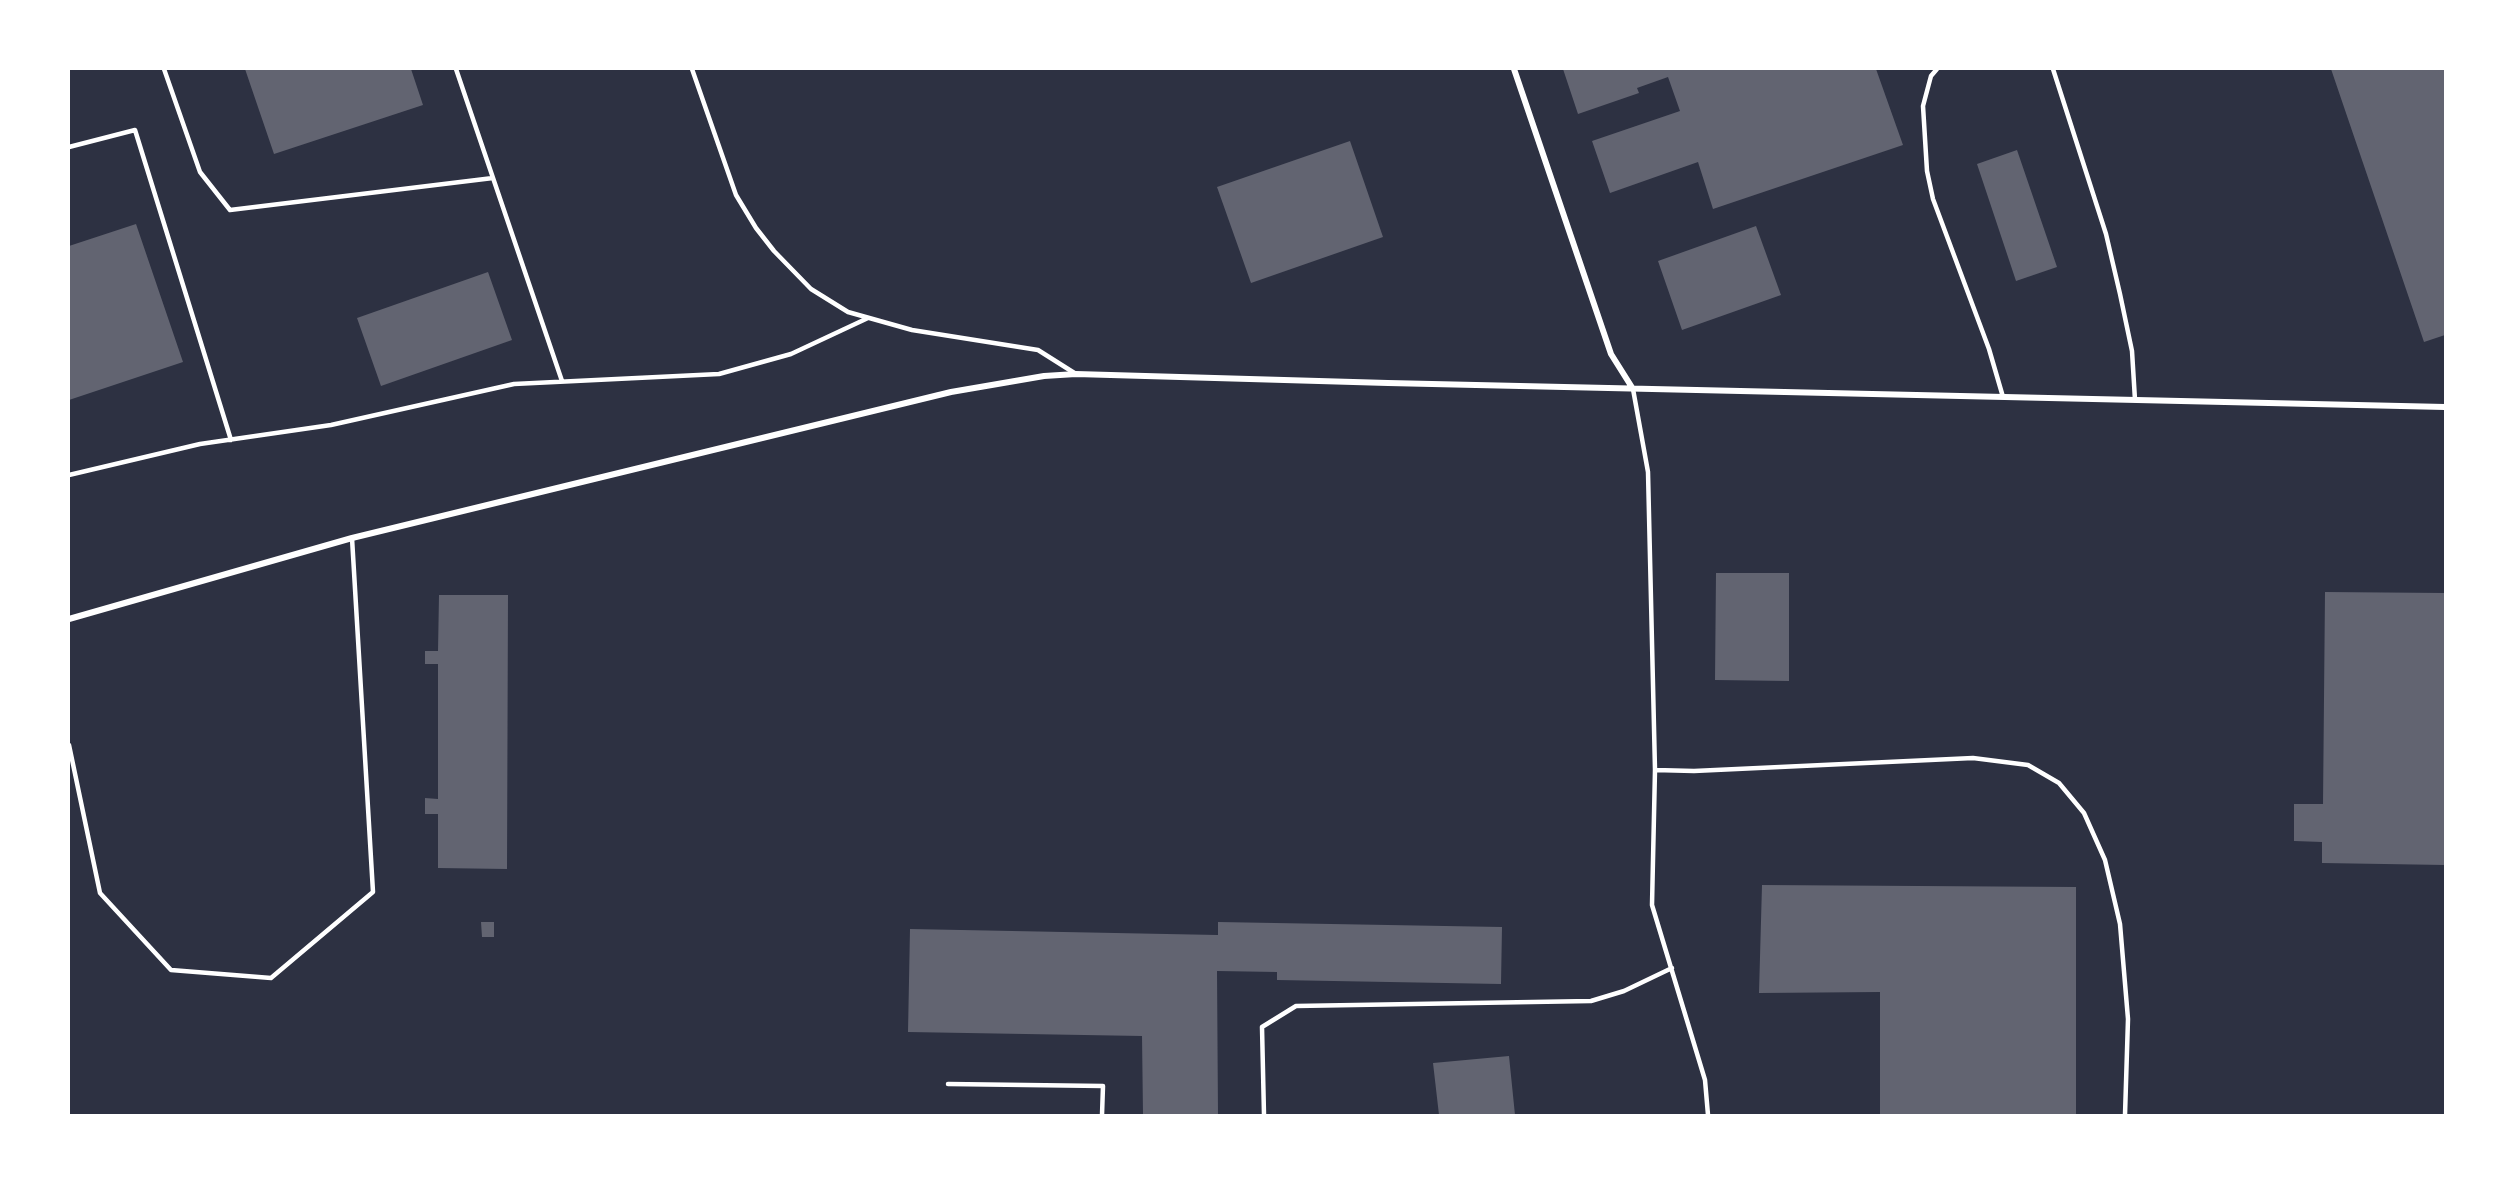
<!DOCTYPE html>
<html>
<head>
<meta charset="utf-8">
<style>
  body { margin:0 }
  #map { position:relative; width:2514px; height:1184px; overflow:hidden; background:#2d3142; font-family:Mulish,sans-serif }
  canvas { display:block }
  .frame { position:absolute; inset:0; border:70px solid #fff; pointer-events:none }
</style>
</head>
<body>
<div id="map">
<canvas width="2514" height="1184"></canvas>
<div class="frame"></div>
</div>
<script>
const ctx = document.querySelector('canvas').getContext('2d');
ctx.lineJoin = 'round';
function fill(path, color) { ctx.fillStyle = color; ctx.fill(path, 'evenodd'); }
const shape = rows => new Path2D(rows.map(r => 'M' + r).join(''));
function stroke(path, color, width, dash) { ctx.strokeStyle = color; ctx.lineWidth = width; ctx.lineCap = dash ? 'butt' : 'round'; ctx.setLineDash(dash || []); ctx.stroke(path); }
fill(shape([
  [245,69,411,69,423,105,274,154],
  [1563,69,1876,69,1903,145,1713,209,1698,162,1610,193,1592,141,1680,111,1668,77,1637,88,1639,93,1578,114],
  [2331,69,2445,69,2445,335,2424,342],
  [1350,141,1383,237,1251,283,1217,187],
  [2017,150,2057,267,2016,281,1977,164],
  [136,224,183,362,69,400,69,246],
  [1756,226,1781,295,1682,330,1658,261],
  [488,272,512,340,381,386,357,318],
  [1716,573,1789,573,1789,681,1715,680],
  [2325,592,2445,593,2445,865,2322,863,2322,842,2294,841,2294,804,2323,804],
  [439,595,508,595,507,869,438,868,438,814,425,814,425,798,438,799,438,664,425,664,425,651,438,651],
  [1762,885,2076,887,2076,1115,1880,1115,1880,992,1759,993],
  [481,922,494,922,494,937,482,937],
  [1218,922,1502,927,1501,984,1277,980,1277,972,1217,971,1218,1115,1143,1115,1142,1036,908,1032,910,929,1218,935],
  [1509,1056,1515,1115,1439,1115,1433,1063]
]), '#626471');
stroke(shape([
  [164,69,200,172,230,210,493,178],
  [456,69,562,381],
  [692,69,736,195,756,228,774,251,811,289,848,312,912,330,1038,350,1076,374],
  [1937,69,1931,76,1923,106,1927,171,1933,199,1989,349,2003,397],
  [2053,69,2106,234,2120,294,2132,351,2135,400],
  [69,147,135,130,231,440],
  [1633,389,1648,472,1655,770,1652,905,1705,1080,1708,1115],
  [69,475,200,444,331,425,514,384,719,374,791,354,868,318],
  [69,745,100,893,171,970,271,978,373,892,352,538],
  [1655,770,1694,771,1973,758,2028,765,2059,783,2084,813,2105,860,2120,924,2128,1019,2125,1115],
  [948,1084,1103,1086,1102,1115],
  [1264,1115,1262,1027,1296,1006,1591,1001,1624,991,1672,968]
]), '#fff', 4.5);
stroke(shape([
  [1514,69,1611,354,1633,389],
  [69,619,352,538,951,392,1044,376,1076,374,1388,383,2445,407]
]), '#fff', 6);
</script>
</body>
</html>
